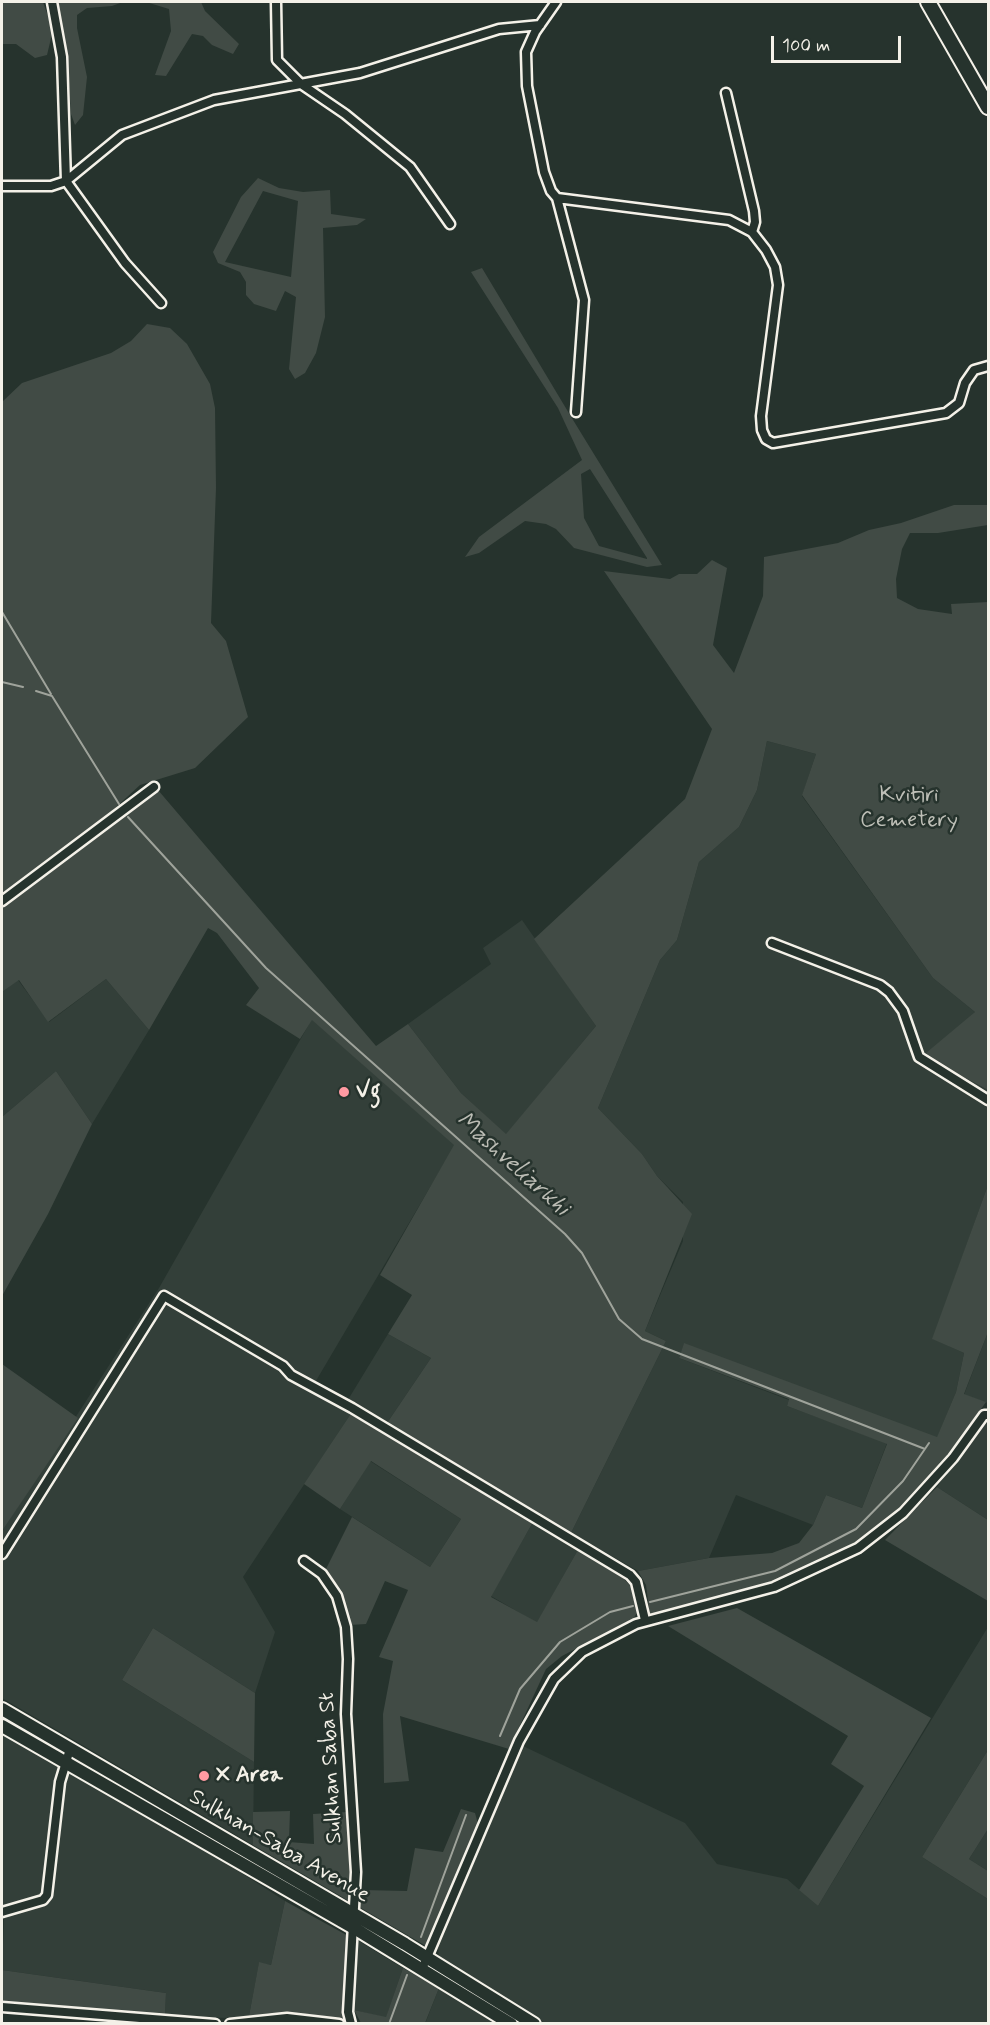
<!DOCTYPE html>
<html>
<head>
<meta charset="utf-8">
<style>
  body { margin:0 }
  #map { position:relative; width:990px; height:2025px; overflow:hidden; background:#26332d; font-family:Mynerve,sans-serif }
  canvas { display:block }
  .frame { position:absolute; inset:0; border:3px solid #f4f1e8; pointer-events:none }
  .scale { position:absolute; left:771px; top:36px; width:130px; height:27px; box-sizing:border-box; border:3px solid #f4f1e8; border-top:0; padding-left:8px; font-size:18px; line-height:21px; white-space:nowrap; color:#f4f1e8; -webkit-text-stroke:4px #26332d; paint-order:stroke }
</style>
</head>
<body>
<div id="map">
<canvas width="990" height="2025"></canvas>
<div class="frame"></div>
<div class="scale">100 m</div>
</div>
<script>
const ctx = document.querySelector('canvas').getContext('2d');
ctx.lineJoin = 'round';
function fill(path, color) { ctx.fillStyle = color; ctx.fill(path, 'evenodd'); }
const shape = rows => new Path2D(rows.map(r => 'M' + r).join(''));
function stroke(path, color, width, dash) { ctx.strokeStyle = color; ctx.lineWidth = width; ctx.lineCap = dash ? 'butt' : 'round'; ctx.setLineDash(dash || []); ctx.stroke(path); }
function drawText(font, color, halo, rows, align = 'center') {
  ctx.font = font + ' Mynerve,sans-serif'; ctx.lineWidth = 5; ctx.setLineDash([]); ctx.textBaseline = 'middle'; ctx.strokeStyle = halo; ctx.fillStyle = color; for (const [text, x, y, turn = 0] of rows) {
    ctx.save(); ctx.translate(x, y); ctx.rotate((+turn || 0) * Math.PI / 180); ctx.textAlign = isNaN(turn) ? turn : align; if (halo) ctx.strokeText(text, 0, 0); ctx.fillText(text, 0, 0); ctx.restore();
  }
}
fill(shape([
  [767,741,816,754,802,796,933,978,975,1012,935,1062,988,1090,988,1185,933,1339,964,1353,956,1392,937,1438,684,1344,679,1358,789,1400,787,1406,887,1443,862,1508,826,1495,813,1525,736,1495,709,1558,638,1571,571,1533,666,1341,645,1331,683,1241,683,1202,657,1176,642,1154,598,1108,660,960,677,940,699,862,739,827,757,790],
  [522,920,596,1026,506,1135,461,1093,408,1024,491,964,483,948],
  [106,979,149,1030,92,1124,56,1071,2,1117,2,992,18,980,49,1022],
  [312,1019,455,1145,310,1391,352,1412,243,1577,275,1632,255,1693,153,1628,122,1680,254,1762,253,1845,2,1698,2,1531,159,1288],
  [988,1332,988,1403,964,1395],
  [388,1334,431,1358,387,1423,346,1403],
  [984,1419,988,1419,988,1520,937,1487],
  [370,1461,461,1519,430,1567,340,1509],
  [533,1522,579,1548,537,1623,491,1596],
  [988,1627,988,1750,922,1857,988,1899,988,2023,545,2023,439,1958,438,1948,523,1746,685,1823,717,1864,787,1879,818,1906],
  [2,1734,215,1856,285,1901,271,1965,259,1963,249,2016,226,2018,165,2015,166,1993,2,1970,4,1918,2,1919],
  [988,1829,988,1871,969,1859],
  [357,1940,403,1968,386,2018,354,2010],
  [439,1988,498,2023,425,2024]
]), '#333f39');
fill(shape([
  [2,2,43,2,53,30,47,55,35,58,16,44,2,44],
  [58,2,123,2,112,6,87,8,77,15,77,28,87,77,83,115,75,125,71,114,67,55],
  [146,2,201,2,205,11,239,44,233,54,212,45,203,36,192,34,166,76,155,75,171,31,169,9],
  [258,178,279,188,303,192,330,190,331,214,366,219,357,225,323,228,325,317,316,353,305,373,295,379,289,369,296,297,285,291,276,311,254,304,246,295,246,282,240,272,218,263,213,252,241,197],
  [263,191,298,201,291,277,225,262],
  [482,268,570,415,662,565,647,567,574,548,556,529,546,524,525,521,479,553,465,557,479,537,582,460,558,408,471,272],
  [590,469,647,558,647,559,599,546,584,518,581,474],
  [147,324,170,328,187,344,210,384,215,408,216,488,211,623,226,641,248,717,195,768,140,785,100,822,2,894,2,402,22,383,111,353,131,341],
  [954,505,988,505,988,525,938,533,910,533,902,549,896,579,897,598,918,609,952,614,951,604,988,602,988,1090,935,1062,926,1053,975,1012,933,978,802,795,816,754,767,741,757,790,739,827,699,862,677,940,660,960,598,1108,642,1154,657,1176,692,1214,645,1331,666,1341,571,1533,387,1423,431,1358,388,1334,412,1295,380,1275,454,1145,312,1020,300,1039,246,1005,259,988,217,933,208,928,149,1030,106,979,48,1022,19,980,2,992,2,906,158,790,376,1046,408,1024,461,1093,506,1134,596,1026,534,939,685,799,712,729,604,571,670,579,679,574,697,574,712,560,727,568,713,645,734,673,763,596,764,557,838,543,869,530,901,523],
  [56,1071,92,1124,48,1214,2,1296,2,1117],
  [988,1185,988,1332,964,1394,986,1402,944,1461,901,1508,856,1545,772,1583,650,1616,646,1585,638,1571,709,1558,772,1553,799,1543,813,1525,826,1495,862,1508,887,1444,787,1406,789,1399,679,1358,684,1343,937,1437,956,1392,964,1353,932,1339],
  [2,1364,78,1418,2,1531],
  [352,1412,533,1522,491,1597,537,1622,579,1548,623,1578,637,1593,639,1610,633,1619,562,1656,546,1669,509,1749,400,1716,409,1781,384,1783,383,1714,393,1661,379,1657,408,1590,385,1581,366,1624,350,1625,342,1591,325,1571,352,1517,430,1567,461,1519,371,1461,340,1509,304,1484],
  [937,1487,988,1520,988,1601,885,1540],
  [737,1608,931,1718,818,1906,799,1890,864,1786,831,1764,848,1736,668,1626],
  [153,1628,255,1693,254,1762,122,1680],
  [988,1750,988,1829,969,1859,988,1871,988,1899,922,1857],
  [461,1809,475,1813,479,1828,426,1946,253,1845,253,1812,290,1811,289,1842,314,1844,313,1814,348,1812,351,1886,362,1890,407,1891,415,1848,443,1852],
  [285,1901,350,1937,343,2019,269,2013,249,2016,259,1962,271,1965],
  [403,1968,439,1988,425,2023,361,2023,354,2010,386,2017],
  [2,1970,166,1993,165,2015,2,2003]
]), '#414b45');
stroke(shape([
  [2,612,51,694],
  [2,682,23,687],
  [36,691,52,696,119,804],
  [128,817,266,968,565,1234,582,1253,619,1319,642,1339,925,1449],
  [650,1602,775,1571,856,1529,903,1481,929,1443],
  [500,1736,520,1689,560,1642,610,1612,633,1606],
  [421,1937,466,1815],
  [389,2024,407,1975]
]), '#9fa39b', 2);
const street = shape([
  [52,2,62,57,66,181,125,263,161,303],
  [276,2,277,60,301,84,345,114,410,167,450,224],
  [556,2,535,32,526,52,527,86,544,172,551,191,557,198,584,300,576,412],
  [726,93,754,211,755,222,752,232],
  [2,186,51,186,66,181,122,135,214,100,360,73,499,29,540,25],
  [557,198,729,220,752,232,766,250,775,267,778,285,761,416,762,430,766,439,773,443,946,413,959,403,965,383,974,370,988,366],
  [2,901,154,787],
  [772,943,880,985,889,992,903,1011,919,1057,988,1100],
  [2,1554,164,1296,283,1366,291,1375,352,1408,630,1575,636,1582,645,1620],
  [304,1561,322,1574,337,1596,346,1627,348,1659,346,1714,356,1872,348,2012,351,2024],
  [2,1912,43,1900,47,1895,60,1782,70,1749],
  [422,1969,519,1741,554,1679,582,1652,636,1624,774,1587,858,1548,903,1513,953,1458,984,1415,988,1415],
  [2,2007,215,2024],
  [230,2024,287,2018,339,2024]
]);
const secondary = shape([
  [2,1709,405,1944,534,2024],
  [2,1726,354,1928,511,2024]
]);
const primary = shape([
  [928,2,988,107]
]);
stroke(street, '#f4f1e8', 13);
stroke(secondary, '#f4f1e8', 16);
stroke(primary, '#f4f1e8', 18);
stroke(street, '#26332d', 8);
stroke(secondary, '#26332d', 12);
stroke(primary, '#26332d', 14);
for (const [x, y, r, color] of [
  [344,1092,6,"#ff9aa2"],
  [204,1776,6,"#ff9aa2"]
]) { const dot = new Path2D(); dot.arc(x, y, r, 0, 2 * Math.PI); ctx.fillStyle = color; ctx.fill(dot); stroke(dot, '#26332d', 2); }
drawText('22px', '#bebfb7', '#26332d', [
  ["Kvitiri",909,796],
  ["Cemetery",909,821]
]);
drawText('bold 22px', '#f4f1e8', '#26332d', [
  ["Vg",356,1092],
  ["X Area",216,1776]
], 'left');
drawText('22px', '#f4f1e8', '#26332d', [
  ["Sulkhan Saba St",332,1768,-93],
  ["Sulkhan-Saba Avenue",279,1847,30]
]);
drawText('italic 24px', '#bcbdb5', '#26332d', [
  ["Mashveliarkhi",512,1165,42]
]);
</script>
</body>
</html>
